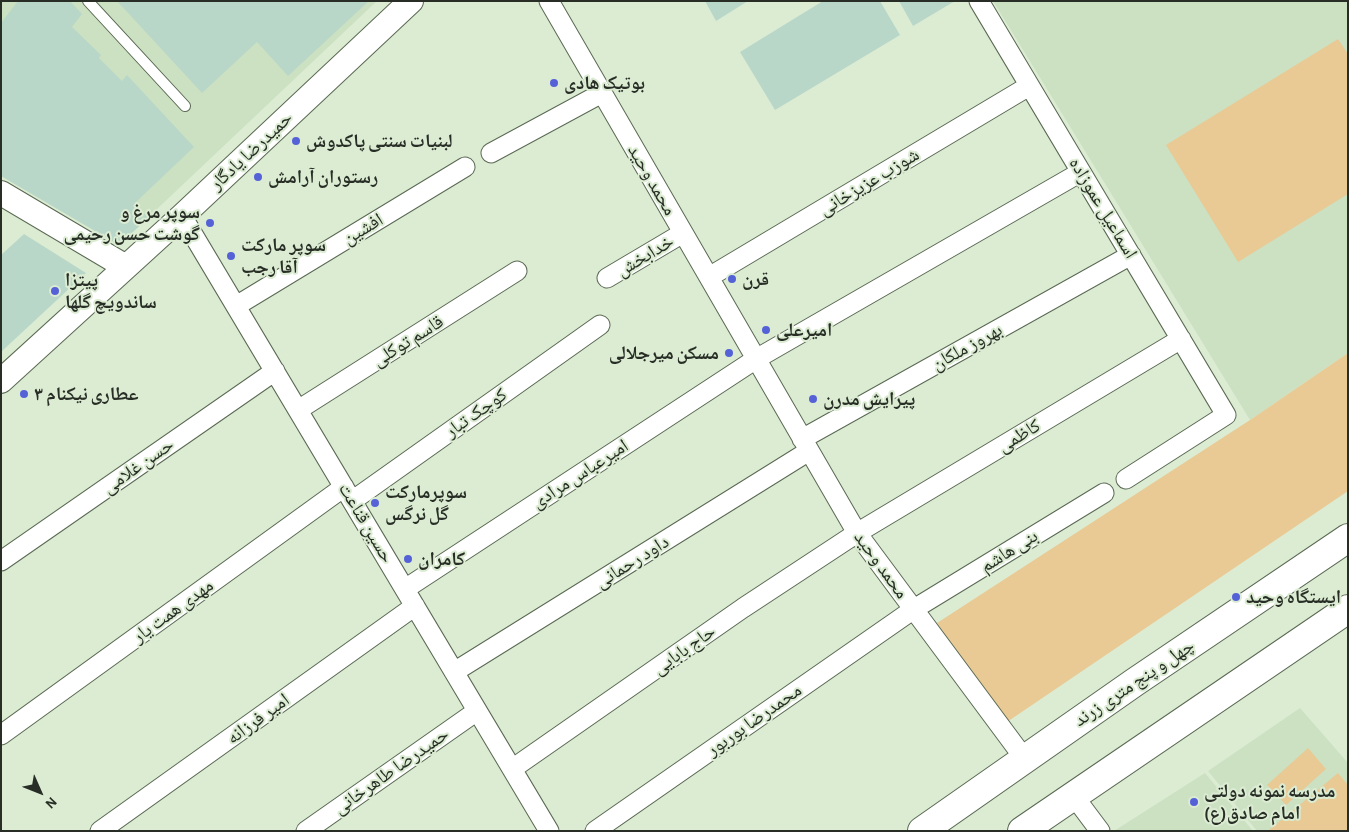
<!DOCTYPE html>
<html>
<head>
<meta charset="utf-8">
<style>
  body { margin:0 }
  #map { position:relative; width:1349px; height:832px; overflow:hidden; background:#dbecd3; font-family:"Alegreya Sans",sans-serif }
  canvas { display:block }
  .frame { position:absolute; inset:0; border:2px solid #282e25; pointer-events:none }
  .north { position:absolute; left:15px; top:767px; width:50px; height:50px; -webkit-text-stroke:4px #dbecd3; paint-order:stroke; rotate:134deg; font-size:14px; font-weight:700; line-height:20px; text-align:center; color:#282e25 }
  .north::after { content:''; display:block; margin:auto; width:18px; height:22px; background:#282e25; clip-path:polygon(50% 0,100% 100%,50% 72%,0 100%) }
</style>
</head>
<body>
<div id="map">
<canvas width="1349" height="832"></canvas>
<div class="frame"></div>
<div class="north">N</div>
</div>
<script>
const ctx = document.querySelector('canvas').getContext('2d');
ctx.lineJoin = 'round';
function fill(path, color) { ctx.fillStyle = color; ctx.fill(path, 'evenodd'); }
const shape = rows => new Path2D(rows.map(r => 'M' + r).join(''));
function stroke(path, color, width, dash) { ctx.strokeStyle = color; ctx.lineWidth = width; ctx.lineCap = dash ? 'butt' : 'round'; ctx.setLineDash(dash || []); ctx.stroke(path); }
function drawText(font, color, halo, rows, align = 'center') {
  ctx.font = font + ' "Alegreya Sans","Noto Naskh Arabic",sans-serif'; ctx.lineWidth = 4; ctx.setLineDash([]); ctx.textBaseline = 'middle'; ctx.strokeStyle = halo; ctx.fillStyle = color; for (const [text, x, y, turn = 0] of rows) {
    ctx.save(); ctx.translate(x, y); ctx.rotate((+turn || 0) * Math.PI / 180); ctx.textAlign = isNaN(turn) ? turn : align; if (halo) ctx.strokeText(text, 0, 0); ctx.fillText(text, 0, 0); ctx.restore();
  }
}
fill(shape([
  [1,1,377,1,119,245,1,176],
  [993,1,1348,1,1348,353,1250,420],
  [1300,708,1348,763,1348,831,1257,831,1208,771],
  [1205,773,1253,831,1114,831]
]), '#cce1c2');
fill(shape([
  [1338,39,1348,54,1348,194,1238,262,1166,145],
  [1348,353,1348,491,1004,724,937,623,1250,420],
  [1308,748,1326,769,1286,805,1267,785],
  [1338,773,1348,785,1348,831,1268,831]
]), '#e9ca95');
fill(shape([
  [18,1,70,1,82,14,72,27,101,55,99,58,122,81,127,75,194,147,135,203,148,218,119,245,1,176,1,23],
  [117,1,369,1,288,76,257,42,202,93],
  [705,1,748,1,716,21],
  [823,1,880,1,900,35,775,110,740,52],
  [899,1,955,1,913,26],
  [24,234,86,273,1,352,1,255]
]), '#b9d7c8');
const service = shape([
  [88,1,185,106]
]);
const minor = shape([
  [549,1,857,533,1024,758],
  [979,1,1226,415,1126,479],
  [491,153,602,93],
  [182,216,549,831],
  [709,277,1029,86],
  [607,278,683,233],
  [236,306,465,167],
  [298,410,517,271],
  [802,439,1131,255],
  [352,501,600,325],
  [1,561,275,371],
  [405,589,756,359,1081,172],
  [454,672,809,451],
  [1,735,344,487],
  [512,769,743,608,857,533,1181,339],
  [1073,795,1100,831],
  [100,831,415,606],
  [306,831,477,711],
  [595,831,914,609,1104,493]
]);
const tertiary = shape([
  [1,193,126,267],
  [1,381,182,216,411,1]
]);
const primary = shape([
  [922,831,1135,682,1348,538],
  [1022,831,1348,609]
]);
stroke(service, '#5a6953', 12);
stroke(minor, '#5a6953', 21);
stroke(tertiary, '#5a6953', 26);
stroke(primary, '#5a6953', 30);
stroke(service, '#fff', 10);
stroke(minor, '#fff', 19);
stroke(tertiary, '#fff', 24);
stroke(primary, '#fff', 28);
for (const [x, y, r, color] of [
  [554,83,5,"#5561d7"],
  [296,141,5,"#5561d7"],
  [258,177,5,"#5561d7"],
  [210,223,5,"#5561d7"],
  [231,256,5,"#5561d7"],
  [732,279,5,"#5561d7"],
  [55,291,5,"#5561d7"],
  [766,330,5,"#5561d7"],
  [729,353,5,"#5561d7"],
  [24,394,5,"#5561d7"],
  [813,399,5,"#5561d7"],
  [375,503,5,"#5561d7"],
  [408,559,5,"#5561d7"],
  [1236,597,5,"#5561d7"],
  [1194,802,5,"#5561d7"]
]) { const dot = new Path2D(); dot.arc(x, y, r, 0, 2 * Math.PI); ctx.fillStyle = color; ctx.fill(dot); stroke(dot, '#dbecd3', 2); }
drawText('bold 19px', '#282e25', '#dbecd3', [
  ["بوتیک هادی",564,83],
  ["لبنیات سنتی پاکدوش",306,141],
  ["رستوران آرامش",268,177],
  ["سوپر مرغ و",200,212,"right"],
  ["گوشت حسن رحیمی",200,234,"right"],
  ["سوپر مارکت",241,245],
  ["آقا رجب",241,267],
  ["قرن",742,279],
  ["پیتزا",65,280],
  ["ساندویچ گلها",65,302],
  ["امیرعلی",776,330],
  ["مسکن میرجلالی",719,353,"right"],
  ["عطاری نیکنام ۳",34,394],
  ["پیرایش مدرن",823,399],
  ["سوپرمارکت",385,492],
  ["گل نرگس",385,514],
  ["کامران",418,559],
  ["ایستگاه وحید",1246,597],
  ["مدرسه نمونه دولتی",1204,791],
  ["امام صادق(ع)",1204,813]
], 'left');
drawText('19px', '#282e25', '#dbecd3', [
  ["حمیدرضا یادگار",251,151,-43],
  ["محمد وحید",652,180,60],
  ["شوزب عزیزخانی",869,182,-31],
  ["اسماعیل عموزاده",1103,208,59],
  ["افشین",363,229,-31],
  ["خدابخش",645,256,-31],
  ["قاسم توکلی",408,341,-32],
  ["بهروز ملکان",967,347,-29],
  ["کوچک تبار",476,413,-35],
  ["کاظمی",1019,436,-31],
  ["حسن غلامی",138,466,-35],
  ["امیرعباس مرادی",580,474,-33],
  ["حسین قناعت",366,523,59],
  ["بنی هاشم",1009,551,-32],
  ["داود رحمانی",632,562,-32],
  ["محمد وحید",881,565,54],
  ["مهدی همت یار",173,611,-36],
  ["حاج بابایی",684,650,-35],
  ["چهل و پنج متری زرند",1134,683,-34],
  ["امیر فرزانه",258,719,-36],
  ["محمدرضا بوربور",754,720,-35],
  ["حمیدرضا طاهرخانی",391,771,-35]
]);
</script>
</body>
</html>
